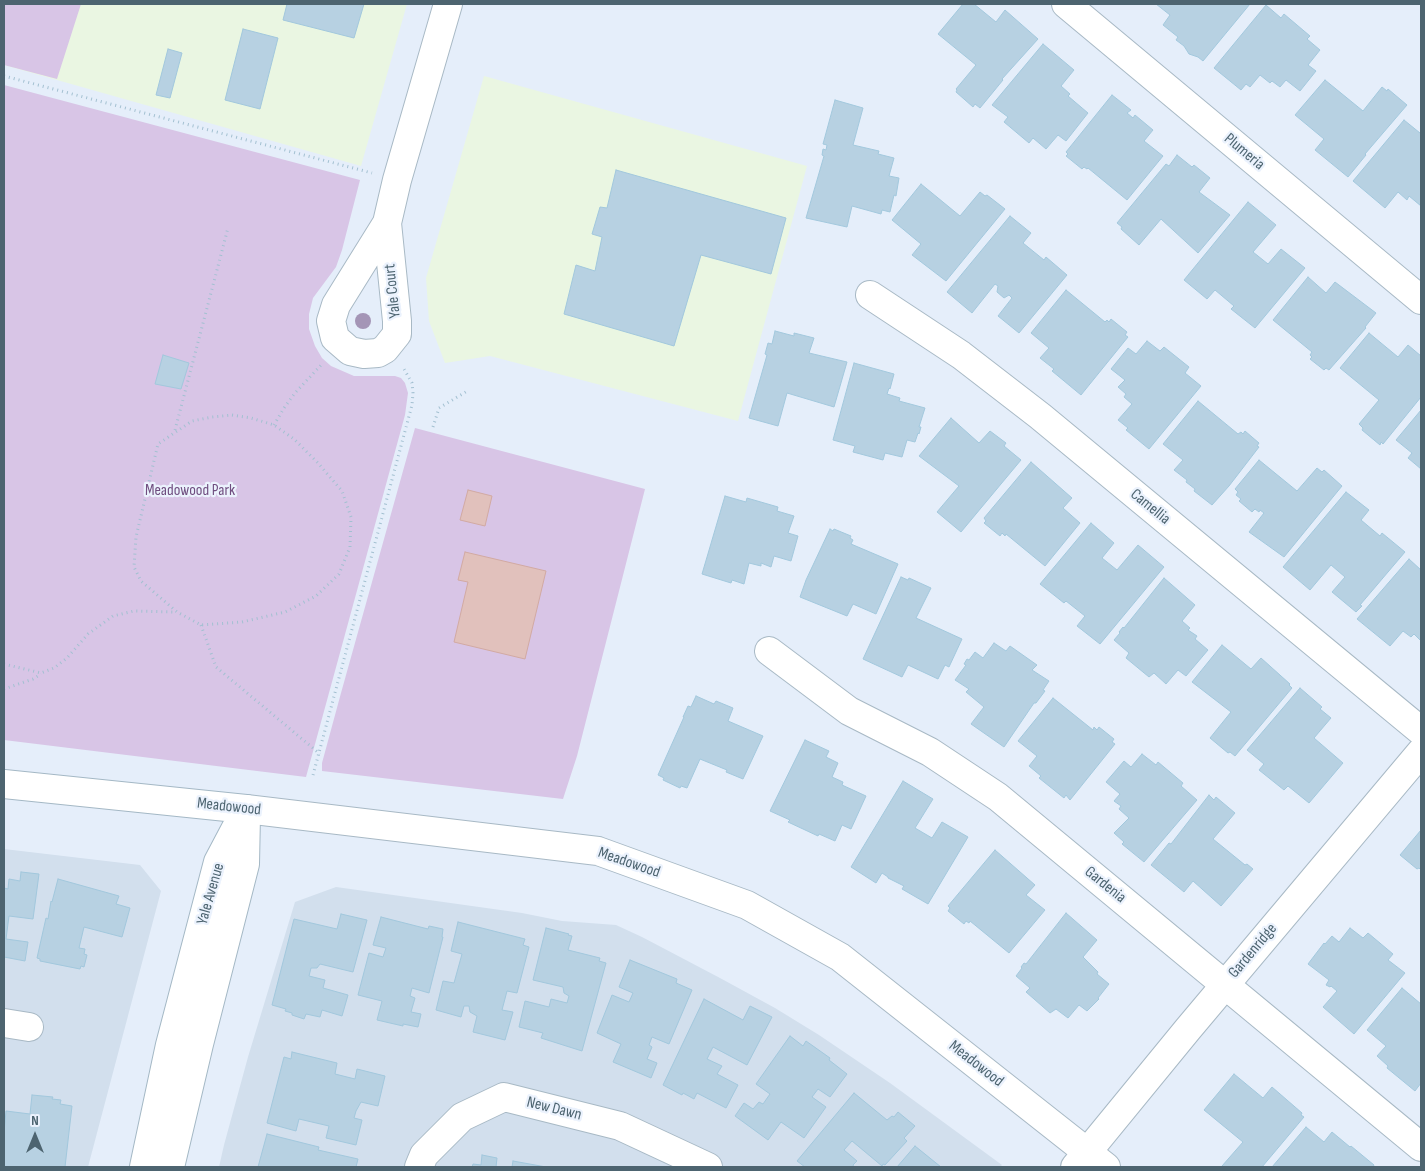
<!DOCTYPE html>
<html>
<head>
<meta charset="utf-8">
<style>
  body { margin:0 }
  #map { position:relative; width:1425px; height:1171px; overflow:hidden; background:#e5eefa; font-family:"Sofia Sans Condensed",sans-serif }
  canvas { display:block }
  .frame { position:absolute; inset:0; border:5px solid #4d6470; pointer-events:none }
  .north { position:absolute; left:10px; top:1111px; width:50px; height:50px; -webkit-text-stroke:4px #ebf2fd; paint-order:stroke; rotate:0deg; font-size:14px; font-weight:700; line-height:20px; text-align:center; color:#4d6470 }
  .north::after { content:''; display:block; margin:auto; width:18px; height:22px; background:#4d6470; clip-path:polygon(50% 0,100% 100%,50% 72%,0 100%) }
</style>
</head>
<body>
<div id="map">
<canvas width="1425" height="1171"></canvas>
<div class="frame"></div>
<div class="north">N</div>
</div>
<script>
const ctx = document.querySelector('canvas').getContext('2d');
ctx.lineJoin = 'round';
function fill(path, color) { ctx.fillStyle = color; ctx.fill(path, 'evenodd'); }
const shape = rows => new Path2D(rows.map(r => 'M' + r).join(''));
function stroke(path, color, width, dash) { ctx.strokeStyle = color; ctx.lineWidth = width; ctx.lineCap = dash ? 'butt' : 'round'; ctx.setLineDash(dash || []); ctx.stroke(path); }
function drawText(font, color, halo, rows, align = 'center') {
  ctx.font = font + ' "Sofia Sans Condensed",sans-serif'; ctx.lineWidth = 4.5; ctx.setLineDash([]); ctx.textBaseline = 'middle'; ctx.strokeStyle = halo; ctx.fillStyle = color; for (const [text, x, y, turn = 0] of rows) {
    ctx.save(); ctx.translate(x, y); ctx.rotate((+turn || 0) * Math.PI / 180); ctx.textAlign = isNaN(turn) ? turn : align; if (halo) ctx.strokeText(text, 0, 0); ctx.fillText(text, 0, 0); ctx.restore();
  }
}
fill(shape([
  [4,849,140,865,161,891,88,1167,4,1167],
  [336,887,522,913,562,921,616,925,642,937,720,978,775,1008,819,1035,890,1083,1002,1165,1000,1167,219,1167,224,1145,248,1057,295,902]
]), '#d2dfed');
fill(shape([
  [4,4,407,4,361,166,4,65],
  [484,76,807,166,738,421,490,356,445,363,429,321,426,278]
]), '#eaf6e2');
fill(shape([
  [4,4,81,4,57,79,4,65],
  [4,85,360,180,342,250,336,267,313,298,309,314,309,329,315,346,322,358,331,366,354,376,395,376,401,378,405,383,408,393,405,415,306,777,4,740],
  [415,428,645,489,577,756,563,799,322,771,322,763,341,693]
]), '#d8c5e6');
const water = shape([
  [468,490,492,496,485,526,460,520,468,490],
  [465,552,546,571,525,659,454,642,468,582,458,580,465,552]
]);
fill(water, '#e1c1bc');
stroke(water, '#d2aaa3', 1);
const building = shape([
  [287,4,364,4,354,38,283,20,287,4],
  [963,4,974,4,996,22,1005,10,1038,39,1002,79,1003,80,980,108,975,104,973,107,956,92,957,90,956,89,976,65,938,34,963,4],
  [1156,4,1250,4,1203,61,1198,57,1189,54,1184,46,1176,40,1178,37,1163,25,1170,15,1156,4],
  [1266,5,1281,18,1284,14,1310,36,1307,39,1320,50,1308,65,1316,71,1300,91,1286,80,1280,87,1272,81,1270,83,1260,75,1250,87,1246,84,1241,90,1214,68,1266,5],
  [243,29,278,38,260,109,225,100,243,29],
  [1043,44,1074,70,1061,86,1070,94,1068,96,1088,113,1066,141,1058,135,1046,149,1033,138,1029,143,1004,122,1008,117,992,105,1043,44],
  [168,49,182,53,170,98,156,95,168,49],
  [1325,80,1363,111,1382,87,1387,91,1388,89,1407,105,1365,154,1366,155,1348,177,1315,150,1324,139,1295,115,1325,80],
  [1112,95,1131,110,1127,113,1133,118,1135,115,1153,130,1144,141,1163,156,1127,200,1088,168,1087,169,1084,167,1082,169,1066,156,1068,154,1066,152,1112,95],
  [835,100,863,108,853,145,879,151,878,154,894,158,889,176,899,178,896,196,894,195,890,212,882,210,881,214,852,206,847,227,806,218,824,156,822,155,823,149,826,150,827,145,823,144,835,100],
  [1404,120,1420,133,1421,132,1421,206,1409,196,1407,200,1398,192,1385,208,1353,181,1404,120],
  [1177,155,1192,167,1194,165,1210,178,1199,192,1230,215,1198,253,1161,219,1139,245,1121,229,1122,227,1117,223,1166,164,1169,166,1177,155],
  [616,170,786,218,771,274,701,255,674,346,564,314,576,265,595,271,602,237,592,234,600,207,607,208,616,170],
  [921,184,960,216,980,192,985,196,987,195,1005,209,946,281,912,255,921,244,892,220,921,184],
  [1248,202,1276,225,1253,252,1268,264,1281,249,1305,268,1255,328,1231,309,1234,306,1215,290,1207,299,1184,280,1248,202],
  [1010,216,1031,233,1023,243,1044,260,1046,257,1067,275,1019,333,998,316,1012,298,1009,295,1004,298,997,292,998,286,995,284,972,313,947,292,1010,216],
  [1308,277,1326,293,1335,282,1376,313,1365,327,1366,328,1329,370,1326,368,1324,370,1310,359,1312,357,1310,355,1312,352,1273,320,1308,277],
  [1066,290,1105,322,1107,320,1109,322,1111,319,1127,332,1125,335,1128,337,1081,395,1052,371,1054,369,1040,358,1049,348,1031,333,1066,290],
  [775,331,794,336,794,333,814,338,809,353,847,362,834,407,787,393,778,426,749,418,767,355,765,354,768,343,772,344,775,331],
  [1369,333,1398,357,1408,345,1421,356,1421,397,1383,444,1381,442,1380,445,1362,430,1363,428,1359,424,1379,400,1340,368,1369,333],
  [1147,341,1160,351,1164,347,1189,367,1185,373,1201,386,1149,449,1126,430,1128,428,1118,420,1132,404,1124,397,1126,394,1118,387,1125,380,1111,369,1128,348,1136,354,1147,341],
  [163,355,189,363,181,389,155,384,163,355],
  [854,363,894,374,890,389,889,388,887,394,900,398,899,401,925,408,919,427,921,427,919,434,918,433,915,442,907,440,902,457,885,453,883,460,853,452,855,446,833,440,854,363],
  [1198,401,1238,434,1241,432,1243,434,1245,431,1259,443,1257,446,1259,447,1229,486,1212,505,1194,491,1195,489,1186,482,1187,480,1174,470,1183,460,1163,444,1198,401],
  [1421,410,1421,469,1408,458,1412,453,1396,440,1421,410],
  [951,418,979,443,990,431,1006,443,1004,446,1021,460,961,532,937,512,959,486,919,456,951,418],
  [1259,460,1297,491,1317,468,1322,472,1324,470,1342,486,1284,557,1249,532,1264,513,1260,510,1259,512,1255,509,1252,512,1239,501,1241,499,1236,495,1238,492,1235,489,1259,460],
  [1031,462,1072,498,1063,508,1080,523,1045,566,1006,534,1005,536,1002,533,1000,536,984,523,986,521,984,518,1031,462],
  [1346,492,1369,510,1361,520,1380,536,1382,533,1405,552,1360,605,1362,606,1356,612,1332,592,1345,577,1331,565,1310,590,1283,567,1346,492],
  [725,496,746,502,747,498,778,507,777,511,794,516,788,533,798,536,791,561,774,556,771,567,761,563,761,566,749,563,744,584,732,580,731,583,702,574,725,496],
  [1091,523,1114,543,1102,558,1117,570,1138,545,1164,567,1100,644,1077,626,1085,616,1066,601,1064,603,1040,584,1091,523],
  [830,529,833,531,834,529,851,536,850,538,853,540,851,544,898,564,876,614,853,604,847,616,800,597,806,580,830,529],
  [1409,559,1421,570,1421,641,1414,634,1411,637,1403,631,1390,646,1357,619,1409,559],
  [901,577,908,580,909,578,931,588,916,618,962,639,949,667,945,665,938,679,908,665,902,677,863,659,901,577],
  [1164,578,1195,605,1182,621,1190,628,1188,630,1197,636,1195,639,1208,650,1186,676,1178,670,1166,684,1154,673,1149,677,1126,658,1129,653,1114,640,1120,633,1119,632,1123,627,1124,628,1164,578],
  [994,643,1006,651,1010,646,1037,665,1032,670,1049,681,1043,690,1045,691,1036,703,1034,703,1004,747,971,724,984,707,966,692,969,689,955,680,966,665,964,664,967,659,969,660,975,652,983,658,994,643],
  [1222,645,1251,669,1261,658,1290,684,1289,685,1292,688,1235,756,1230,752,1228,753,1210,738,1231,712,1192,682,1222,645],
  [1300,688,1322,707,1320,709,1331,718,1314,738,1343,763,1309,803,1288,786,1284,790,1259,770,1264,764,1247,750,1300,688],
  [696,696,714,704,716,701,733,708,728,721,763,736,743,779,726,772,727,770,700,759,687,788,681,786,680,788,663,780,664,778,658,775,684,717,683,717,688,706,691,707,696,696],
  [1053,698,1093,730,1094,727,1097,730,1099,727,1114,739,1112,742,1115,744,1070,800,1066,795,1064,798,1039,778,1041,776,1029,766,1037,756,1018,741,1053,698],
  [805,740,829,751,826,757,838,763,832,777,843,782,842,785,866,796,851,829,842,825,835,841,819,834,818,836,788,822,790,820,770,811,805,740],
  [1142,754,1156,765,1158,762,1183,783,1181,786,1197,800,1144,862,1122,844,1124,842,1114,833,1129,818,1119,809,1121,806,1114,801,1120,794,1106,782,1124,761,1131,767,1142,754],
  [903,781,933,799,915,828,932,838,942,822,968,837,928,904,902,889,904,886,888,878,888,877,882,873,876,883,851,867,903,781],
  [1209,795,1214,800,1216,797,1235,813,1213,839,1245,865,1247,864,1253,869,1221,906,1193,881,1184,892,1151,865,1169,843,1171,844,1209,795],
  [1421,830,1421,870,1419,868,1417,869,1400,855,1421,830],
  [995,850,1035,885,1026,895,1045,910,1009,953,970,921,969,923,966,921,964,924,948,911,950,908,948,906,995,850],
  [21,872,39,874,33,919,9,916,6,939,28,942,25,961,4,957,4,888,8,889,9,879,20,881,21,872],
  [58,879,119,896,116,904,130,908,122,937,84,927,79,948,85,949,84,954,87,955,84,967,81,966,80,969,40,961,40,959,37,958,46,918,48,919,51,901,52,902,58,879],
  [1066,913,1097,940,1083,957,1098,972,1097,974,1109,984,1098,998,1099,999,1087,1011,1079,1005,1068,1018,1056,1009,1050,1013,1026,992,1030,988,1016,976,1022,968,1021,967,1024,963,1026,964,1066,913],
  [341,914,367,920,353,972,320,964,317,968,311,968,309,976,325,980,323,988,348,995,342,1016,322,1010,320,1017,306,1014,304,1019,292,1015,292,1013,285,1011,286,1009,272,1005,294,919,337,929,341,914],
  [381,917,428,929,429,926,443,929,442,937,443,937,429,993,412,988,410,996,415,998,411,1012,421,1014,418,1027,403,1024,403,1026,377,1020,382,1001,358,995,369,953,383,957,386,948,373,945,381,917],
  [458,922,525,939,523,945,529,947,517,993,507,991,502,1010,513,1012,505,1040,473,1032,477,1016,470,1012,469,1006,464,1006,461,1017,436,1010,443,981,454,983,462,954,451,951,458,922],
  [546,928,569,934,568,935,572,936,568,950,600,958,599,961,606,963,582,1051,541,1038,543,1033,519,1027,525,1001,549,1007,551,999,567,1003,569,996,564,993,563,987,533,980,546,928],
  [1350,928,1363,938,1368,933,1393,954,1388,960,1405,973,1354,1034,1323,1007,1337,991,1331,986,1330,987,1326,985,1329,980,1308,964,1324,943,1325,944,1332,936,1339,942,1350,928],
  [630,960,677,979,676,983,692,990,669,1044,652,1037,649,1045,652,1047,647,1059,657,1063,651,1078,613,1062,621,1044,597,1033,612,995,629,1002,633,993,619,987,630,960],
  [1402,988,1421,1004,1421,1083,1415,1091,1387,1068,1388,1066,1377,1056,1386,1046,1367,1030,1402,988],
  [704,999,743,1020,750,1006,772,1017,747,1065,713,1047,707,1059,722,1066,717,1074,738,1085,726,1108,697,1093,694,1099,683,1093,682,1095,663,1085,704,999],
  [790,1036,803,1046,806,1041,830,1058,829,1060,847,1074,830,1097,818,1089,812,1097,826,1107,804,1138,781,1122,768,1140,735,1116,744,1103,753,1109,759,1102,763,1104,770,1094,756,1084,790,1036],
  [292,1052,337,1063,335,1074,355,1079,357,1069,385,1076,378,1106,361,1102,356,1111,354,1118,362,1120,356,1145,326,1138,329,1126,299,1119,296,1131,267,1123,284,1057,291,1059,292,1052],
  [1234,1074,1263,1098,1272,1087,1302,1113,1301,1115,1304,1117,1262,1167,1224,1167,1222,1166,1243,1142,1204,1110,1234,1074],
  [854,1093,887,1120,892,1116,894,1117,898,1112,915,1126,904,1138,907,1141,885,1165,883,1164,882,1166,852,1141,844,1150,857,1161,853,1165,854,1167,805,1167,797,1161,854,1093],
  [32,1095,53,1097,52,1099,61,1100,60,1104,72,1106,65,1167,4,1167,4,1132,6,1111,30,1114,32,1095],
  [1306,1127,1324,1142,1332,1132,1350,1147,1351,1146,1374,1165,1373,1167,1272,1167,1306,1127],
  [267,1134,319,1147,318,1150,358,1159,356,1167,258,1167,267,1134],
  [915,1146,941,1167,897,1167,915,1146],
  [482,1155,497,1158,496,1167,472,1167,473,1164,481,1165,482,1155],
  [513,1161,546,1167,512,1167,513,1161]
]);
fill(building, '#b7d1e2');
stroke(building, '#a2c8dd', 1);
const minor = shape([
  [1066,4,1421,300],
  [387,223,397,321,397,334,385,349,378,353,364,354,350,351,335,338,331,321,336,305,387,223,397,180,448,4],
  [870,295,961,355,1040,416,1421,731],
  [769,651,849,711,930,752,998,797,1421,1147],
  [4,1023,29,1027],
  [419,1167,424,1155,462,1117,504,1097,620,1126,708,1167],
  [1075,1167,1188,1029,1421,752]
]);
const tertiary = shape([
  [246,809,598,851,747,905,840,957,1106,1167]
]);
const secondary = shape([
  [4,784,246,809],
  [144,1167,170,1045,218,862,246,809],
  [170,1167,199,1044,245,864,246,815]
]);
stroke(minor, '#a8b9c5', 30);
stroke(tertiary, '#a8b9c5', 30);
stroke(secondary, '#a4b8c5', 30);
stroke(shape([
  [4,76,372,173],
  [232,415,251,418,274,425,294,439,318,463,342,491,351,517,350,547,339,574,316,596,285,612,242,622,201,625,177,612,141,581,134,567,136,537,158,444,192,421,212,417,232,415],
  [274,425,284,408,295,393,323,363],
  [433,427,439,408,469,390],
  [175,430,228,228],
  [201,625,216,667,320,754],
  [4,664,41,673,54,668,67,658,88,634,113,616,134,611,175,612],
  [4,689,33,679,41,674],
  [313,775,412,405,413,393,412,383,404,369]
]), '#a3c0d1', 3, [1, 4]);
stroke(minor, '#fff', 28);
stroke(tertiary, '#fff', 28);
stroke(secondary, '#fff', 28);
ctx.fillStyle = '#a495b6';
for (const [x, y] of [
  [363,321]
]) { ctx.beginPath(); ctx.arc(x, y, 8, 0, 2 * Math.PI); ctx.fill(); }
drawText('16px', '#4d6470', '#ebf2fd', [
  ["Plumeria",1244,152,40],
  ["Yale Court",393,291,-96],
  ["Camellia",1150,507,39],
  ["Meadowood",229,807,6],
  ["Meadowood",629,863,19],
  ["Gardenia",1105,885,39],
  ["Yale Avenue",211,894,-74],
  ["Gardenridge",1253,951,-50],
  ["Meadowood",976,1064,38],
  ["New Dawn",554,1109,14]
]);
drawText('16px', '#6f4d7f', '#ebf2fd', [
  ["Meadowood Park",190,491]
]);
</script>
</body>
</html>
